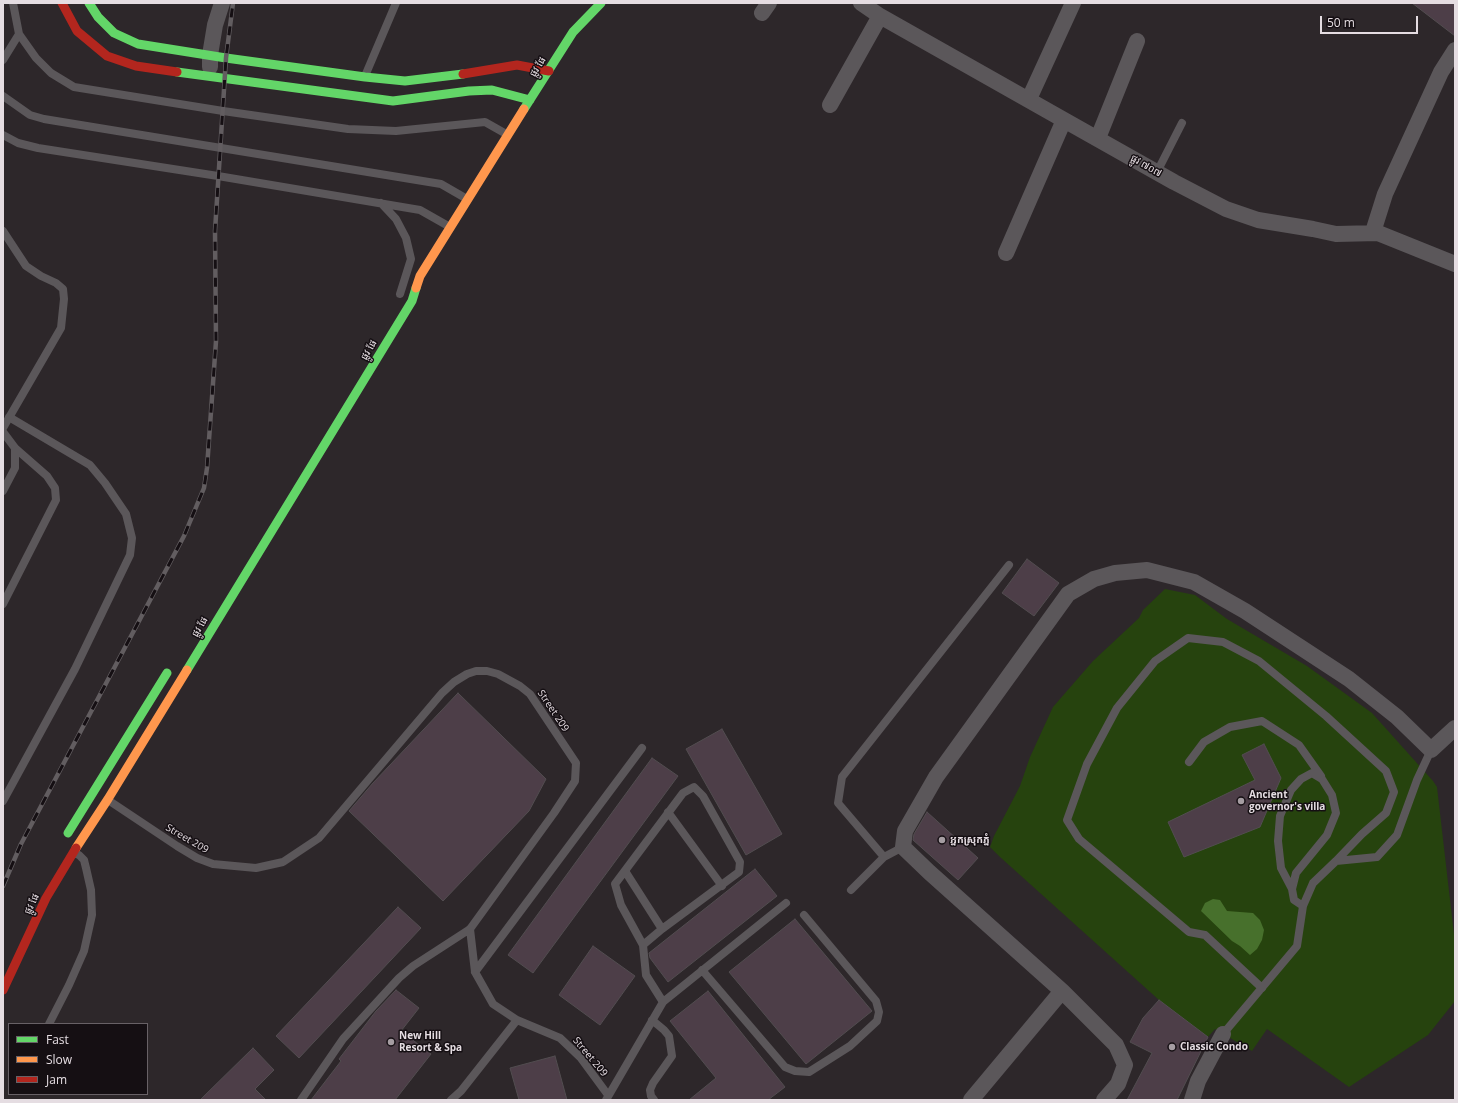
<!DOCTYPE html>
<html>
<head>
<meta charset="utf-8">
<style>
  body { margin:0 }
  #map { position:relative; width:1458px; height:1103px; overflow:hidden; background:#2d272a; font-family:"Open Sans",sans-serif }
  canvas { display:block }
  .frame { position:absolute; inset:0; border:4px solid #e5dde2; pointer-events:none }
  .legend { position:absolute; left:8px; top:1023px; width:140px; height:72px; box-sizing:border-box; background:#150f13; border:1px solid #686166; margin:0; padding:5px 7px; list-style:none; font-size:12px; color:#e5dde2 }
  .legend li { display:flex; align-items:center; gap:8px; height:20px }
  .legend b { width:20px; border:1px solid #686166 }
  .scale { position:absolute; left:1320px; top:16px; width:98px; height:18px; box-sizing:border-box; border:2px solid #e5dde2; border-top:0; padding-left:5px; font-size:12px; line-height:14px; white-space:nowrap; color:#e5dde2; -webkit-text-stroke:3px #150f13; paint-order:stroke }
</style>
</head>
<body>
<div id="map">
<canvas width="1458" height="1103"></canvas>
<div class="frame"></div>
<ul class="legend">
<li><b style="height:5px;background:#63d668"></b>Fast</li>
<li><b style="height:5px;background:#ff974d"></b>Slow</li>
<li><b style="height:5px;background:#b3261e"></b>Jam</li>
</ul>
<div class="scale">50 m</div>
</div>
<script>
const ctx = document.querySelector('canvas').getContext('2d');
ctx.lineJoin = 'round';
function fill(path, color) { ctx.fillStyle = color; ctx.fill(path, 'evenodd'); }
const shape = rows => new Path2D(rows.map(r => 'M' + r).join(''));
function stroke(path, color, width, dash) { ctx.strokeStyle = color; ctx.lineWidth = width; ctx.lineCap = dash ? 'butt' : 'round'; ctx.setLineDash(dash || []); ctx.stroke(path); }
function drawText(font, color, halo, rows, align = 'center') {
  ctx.font = font + ' "Open Sans","Noto Sans Khmer",sans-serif'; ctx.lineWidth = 3; ctx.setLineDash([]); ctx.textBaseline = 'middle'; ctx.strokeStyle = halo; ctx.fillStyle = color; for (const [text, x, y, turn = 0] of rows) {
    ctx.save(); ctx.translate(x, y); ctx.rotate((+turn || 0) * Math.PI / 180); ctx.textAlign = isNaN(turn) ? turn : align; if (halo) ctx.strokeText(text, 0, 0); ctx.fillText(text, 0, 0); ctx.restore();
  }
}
fill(shape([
  [1165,589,1195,595,1227,619,1307,666,1372,713,1433,781,1437,787,1455,943,1455,1001,1428,1035,1349,1087,1267,1029,1252,1051,1215,1029,1208,1037,1159,1000,1000,857,990,847,994,836,1020,786,1030,757,1053,707,1093,661,1139,618,1143,610]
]), '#26430e');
fill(shape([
  [1213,899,1220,900,1227,911,1253,913,1260,920,1264,930,1262,940,1257,949,1250,955,1240,946,1232,941,1201,911,1205,903]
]), '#47702c');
const building = shape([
  [1412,3,1455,3,1455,36,1412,3],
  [1027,559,1059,583,1034,616,1002,593,1027,559],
  [458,693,546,779,529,811,443,901,349,811,373,783,458,693],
  [722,729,782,834,746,855,686,749,722,729],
  [1264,744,1281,778,1260,827,1184,857,1168,822,1255,780,1242,755,1264,744],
  [652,758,678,776,533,973,508,955,652,758],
  [927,812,978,858,958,880,913,840,914,834,927,812],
  [755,869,777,896,668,982,650,958,649,953,755,869],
  [398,907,421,928,299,1058,276,1036,398,907],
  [795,919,872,1011,806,1064,729,972,795,919],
  [593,946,635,976,600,1025,559,995,593,946],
  [396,990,419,1008,401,1031,431,1054,395,1100,311,1100,341,1061,339,1059,376,1011,396,990],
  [708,991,785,1087,768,1100,689,1100,716,1078,670,1021,708,991],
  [1159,1000,1208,1037,1177,1100,1127,1100,1152,1053,1130,1042,1143,1018,1159,1000],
  [253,1048,274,1070,255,1089,266,1100,200,1100,253,1048],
  [555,1056,567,1100,519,1100,510,1068,555,1056]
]);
fill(building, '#4d3e48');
stroke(building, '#524d50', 1);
stroke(shape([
  [13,3,19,34,36,58,51,73,74,87,223,111,348,129,396,131,485,122,508,135],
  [3,60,19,34],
  [365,76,396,3],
  [3,96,30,115,44,119,441,184,467,199],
  [3,135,18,143,38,148,218,176,420,210,450,227],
  [1157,172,1182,123],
  [381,203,396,219,406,238,411,259,400,294],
  [3,231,26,266,41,276,56,283,63,289,64,299,61,328,3,428],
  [3,432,15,448,15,468,3,491],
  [3,604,56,500,55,488,47,476,15,448],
  [1189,762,1204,742,1230,727,1262,721,1299,745,1321,776],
  [108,800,177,846,197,858,213,864,256,868,283,862,319,838,442,693,454,682,467,674,476,671,487,671,498,674,520,686,530,694,576,763,575,781,554,813,470,929,413,966,399,978,343,1039,301,1100],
  [3,801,75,669,130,555,132,538,126,514,105,483,90,465,9,417],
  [668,812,722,886],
  [884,857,838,803,842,777,1009,565],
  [625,871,662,929],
  [1292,889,1281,868,1278,841,1280,816,1291,790,1301,779,1312,773,1322,779,1332,795,1336,813,1327,835,1296,873,1292,889,1294,900,1303,906],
  [851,890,884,857,903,847],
  [470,929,475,972,493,1004,517,1020,560,1038,580,1057,608,1095],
  [643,945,662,929,739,872,740,862,703,796,694,787,683,793,615,884,621,905,643,945,646,975,663,1002],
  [702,970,785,1067,795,1071,809,1072,850,1046,877,1021,879,1012,876,1001,804,915],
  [475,972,642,748],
  [1262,988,1205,935,1189,932,1079,839,1067,820,1087,764,1117,708,1155,661,1188,638,1223,642,1259,661,1326,716,1386,771,1394,792,1386,813,1362,834,1336,861],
  [652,1020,664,1030,669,1036,672,1056,653,1083,650,1090,651,1096,654,1100],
  [49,1024,69,985,84,951,92,915,91,890,86,868,84,860,79,855,73,853],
  [1223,1034,1297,946,1303,906,1313,883,1336,861,1377,857,1397,835,1417,780,1431,750],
  [451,1100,461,1091,517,1020],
  [606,1100,663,1002,786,903]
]), '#5b575a', 8);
stroke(shape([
  [861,3,880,16,1064,120,1174,182,1226,209,1258,220,1313,229,1336,234,1378,233,1455,264],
  [762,13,769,3],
  [210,67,210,55,215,25,222,3],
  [1029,99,1073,3],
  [830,105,880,16],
  [1098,138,1137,41],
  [1373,232,1385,194,1441,72,1455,50],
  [1006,253,1064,120],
  [971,1100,1062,991],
  [1104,1100,1118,1084,1125,1065,1116,1045,1062,991,929,872,903,847,905,831,936,777,1068,594,1094,579,1115,573,1147,570,1194,582,1245,611,1349,679,1397,717,1431,750,1455,728],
  [1192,1100,1198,1081,1223,1034]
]), '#5b575a', 16);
stroke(shape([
  [89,3,98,17,114,33,138,44,226,58,365,77,405,81,463,74],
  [177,72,393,101,469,91,492,90,530,100],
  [524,109,573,32,601,3],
  [187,670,412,301,416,288],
  [68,833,167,673]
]), '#63d668', 9);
stroke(shape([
  [416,288,420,276,524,109],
  [76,848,108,799,187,670]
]), '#ff974d', 9);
stroke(shape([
  [62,3,77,31,107,56,136,66,177,72],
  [463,74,517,65,549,71],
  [3,990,46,898,76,848]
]), '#b3261e', 9);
const rail = shape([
  [3,886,21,844,184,536,204,488,207,468,216,341,215,231,226,58,233,3]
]);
stroke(rail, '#625d60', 4.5);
stroke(rail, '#150f13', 3, [9]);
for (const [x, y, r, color] of [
  [1241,801,4,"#a59da2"],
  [942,840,4,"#a59da2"],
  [391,1042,4,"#a59da2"],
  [1172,1047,4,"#a59da2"]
]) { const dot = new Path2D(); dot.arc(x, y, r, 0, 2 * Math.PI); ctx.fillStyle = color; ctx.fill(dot); stroke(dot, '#150f13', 1.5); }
drawText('10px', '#e5dde2', '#150f13', [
  ["ផ្លូវ ផែ",538,67,-58],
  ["ផ្លូវ ៧០៧",1146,166,30],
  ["ផ្លូវ ផែ",369,350,-59],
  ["ផ្លូវ ផែ",200,627,-59],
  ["Street 209",553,711,56],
  ["Street 209",187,839,30],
  ["ផ្លូវ ផែ",32,904,-64],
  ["Street 209",590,1057,50]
]);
drawText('bold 10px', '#e5dde2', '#150f13', [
  ["Ancient",1249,795],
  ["governor's villa",1249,807],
  ["អ្នកស្រុកភ្នំ",950,840],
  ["New Hill",399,1036],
  ["Resort & Spa",399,1048],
  ["Classic Condo",1180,1047]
], 'left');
</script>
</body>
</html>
